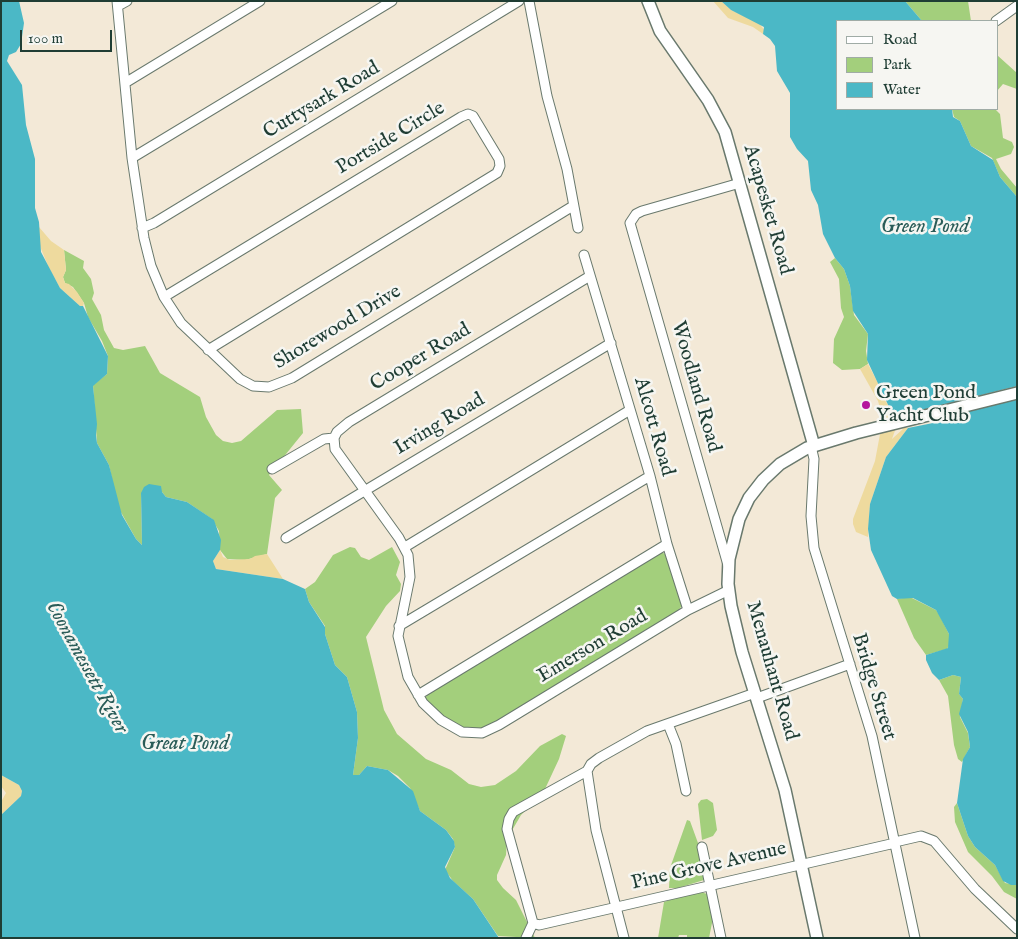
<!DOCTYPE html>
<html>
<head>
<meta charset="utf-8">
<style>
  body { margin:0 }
  #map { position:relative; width:1018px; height:939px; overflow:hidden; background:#f3e9d7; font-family:"IM FELL English",serif }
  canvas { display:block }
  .frame { position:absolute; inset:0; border:2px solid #1f3d34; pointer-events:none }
  .legend { position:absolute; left:836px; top:20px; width:162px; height:90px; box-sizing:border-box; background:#f6f6f2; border:1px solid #a0aca6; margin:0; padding:6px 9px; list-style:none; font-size:15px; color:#1f3d34 }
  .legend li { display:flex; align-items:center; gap:10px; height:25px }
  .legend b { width:25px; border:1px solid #a0aca6 }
  .scale { position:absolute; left:20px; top:30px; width:92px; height:22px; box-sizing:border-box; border:2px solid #1f3d34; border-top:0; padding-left:6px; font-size:15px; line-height:18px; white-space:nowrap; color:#1f3d34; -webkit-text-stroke:4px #f6f6f2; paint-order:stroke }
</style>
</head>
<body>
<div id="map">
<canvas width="1018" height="939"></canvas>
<div class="frame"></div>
<ul class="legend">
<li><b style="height:6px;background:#fff"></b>Road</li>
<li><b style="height:14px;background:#a3cf7c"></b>Park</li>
<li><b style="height:14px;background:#4bb8c6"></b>Water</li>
</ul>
<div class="scale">100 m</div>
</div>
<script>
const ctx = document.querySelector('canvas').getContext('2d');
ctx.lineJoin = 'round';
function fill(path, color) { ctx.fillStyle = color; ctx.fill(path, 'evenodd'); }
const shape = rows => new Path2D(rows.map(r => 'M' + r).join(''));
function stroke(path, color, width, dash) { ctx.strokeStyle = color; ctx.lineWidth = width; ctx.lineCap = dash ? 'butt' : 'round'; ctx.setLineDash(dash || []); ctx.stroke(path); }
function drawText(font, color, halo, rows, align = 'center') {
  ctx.font = font + ' "IM FELL English",serif'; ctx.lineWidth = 5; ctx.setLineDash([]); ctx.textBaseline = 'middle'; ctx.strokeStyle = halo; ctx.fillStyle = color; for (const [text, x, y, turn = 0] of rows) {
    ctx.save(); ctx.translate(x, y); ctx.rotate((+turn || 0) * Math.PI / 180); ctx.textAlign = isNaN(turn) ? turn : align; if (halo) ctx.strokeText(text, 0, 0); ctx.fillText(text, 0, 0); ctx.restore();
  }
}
fill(shape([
  [905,1,968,1,971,21,922,21],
  [997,55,1017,73,1017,89,1003,84,997,91],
  [952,109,995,109,1000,114,1003,138,1012,142,1014,147,1011,154,996,159,1001,169,1017,188,1017,197,1000,177,992,158,971,146,960,121,954,117],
  [64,250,84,261,83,268,91,279,94,293,92,299,101,315,104,330,114,348,123,350,145,346,160,373,200,397,206,417,216,435,223,441,232,443,241,441,277,410,301,409,303,433,269,475,282,490,275,498,267,554,245,560,227,559,220,550,219,531,212,519,187,502,166,497,162,492,141,493,142,545,136,539,118,507,109,465,97,443,93,385,107,374,108,356,102,341,88,317,84,303,73,287,65,283,63,277,66,270],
  [835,258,844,269,850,286,854,315,868,334,866,351,868,364,860,369,842,370,833,363,834,339,844,317,841,308,839,279,830,262],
  [350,547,355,548,361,557,369,560,392,547,400,562,396,575,401,584,400,591,386,606,366,637,384,710,397,734,426,759,451,770,469,784,481,787,495,785,516,771,540,746,562,734,566,736,559,759,545,789,534,806,526,810,521,815,507,839,506,855,497,875,497,880,503,888,516,900,535,938,498,936,473,899,453,881,445,870,455,847,453,839,446,830,420,811,410,788,398,776,388,770,367,766,359,775,353,775,358,738,357,712,347,677,335,665,325,634,325,626,309,602,305,589,315,582,333,555],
  [662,552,666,555,681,602,681,607,677,612,490,727,473,731,452,725,425,700,427,694],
  [910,597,936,610,939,614,949,634,949,646,947,649,926,655,914,638,897,599],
  [953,675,961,677,959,694,963,699,960,717,968,733,970,747,962,762,958,759,954,745,948,696,939,680],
  [707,799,713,803,717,830,713,836,702,840,698,804,701,800],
  [957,803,968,836,975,847,995,865,1005,883,1017,885,1017,899,1004,892,992,876,968,852,955,822,954,807],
  [687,820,690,821,698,843,704,880,678,888,669,888,670,868],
  [701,892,707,894,709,900,713,918,709,938,687,938,687,935,679,935,678,938,658,938,664,902,688,894]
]), '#a3cf7c');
fill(shape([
  [713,1,721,1,731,10,759,23,765,31,763,34,753,27,728,18],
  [39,227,51,241,64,250,66,270,63,277,65,283,69,284,77,292,84,303,83,306,80,306,60,288,49,268,39,244],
  [868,364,879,385,883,398,895,413,892,420,898,422,892,439,904,428,908,428,886,457,870,504,868,537,856,532,853,524,853,519,875,461,883,418,878,401,860,369],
  [220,550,223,557,230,560,250,559,255,556,267,554,283,579,216,569,213,561],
  [1,775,19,785,22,791,21,796,1,815,1,802,6,793,1,786]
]), '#eeda9e');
fill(shape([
  [1,1,19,1,24,23,21,44,16,52,9,55,7,61,22,85,26,125,35,159,35,208,39,222,41,252,60,288,80,306,83,306,108,356,107,374,93,386,97,424,96,435,97,443,109,465,122,515,136,539,142,545,141,493,144,487,149,484,161,486,162,492,166,497,187,502,214,520,221,540,220,550,213,561,216,569,283,579,305,589,309,602,325,627,325,634,335,665,347,677,357,712,358,738,353,775,359,775,367,766,388,770,413,791,420,811,446,830,454,841,455,847,445,867,450,878,473,899,499,938,1,938,1,815,21,796,22,791,19,785,1,775],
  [721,1,905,1,922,21,837,21,837,109,952,109,953,117,960,121,971,146,993,160,1000,177,1017,197,1017,386,922,410,895,413,890,409,867,360,868,334,853,311,850,286,844,269,835,258,823,234,818,205,811,190,808,161,797,149,790,137,790,93,777,71,775,46,770,39,763,34,764,27,731,10],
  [1017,388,1017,885,1011,885,1003,881,995,865,975,847,968,836,957,803,963,759,970,747,968,732,959,714,963,699,959,694,961,677,953,675,939,680,932,673,926,660,926,655,948,648,949,634,936,610,913,598,897,599,892,596,871,550,868,529,870,504,886,457,908,428,953,419]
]), '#4bb8c6');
const minor = shape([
  [117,1,132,158,144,238,151,266,164,297,181,323,240,379,253,386,269,387,292,378,573,206],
  [529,1,547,96,567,169,578,228],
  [118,6,127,1],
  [996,21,1017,6],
  [125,83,260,1],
  [132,158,392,1],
  [142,228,154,223,519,1],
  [584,255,650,476,667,544,688,610],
  [590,276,349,422,337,432,334,438,335,449,399,538,408,555,410,577,398,636,408,677,423,703,441,720,462,732,482,733,499,725,688,610,729,590],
  [164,297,461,117,468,114,473,116,499,159,500,166,497,173,208,350],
  [811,446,814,459,811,516,814,548,872,736,915,938],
  [272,469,324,439,334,438],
  [286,538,611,343],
  [405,547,630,410],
  [728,565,630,223,636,214,642,211,740,183],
  [399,626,650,476],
  [418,695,667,544],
  [757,698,850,664],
  [668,724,676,744,686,791],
  [587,771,596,830,624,938],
  [895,842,921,836,934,841,975,889,1017,929],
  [702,847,721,938],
  [533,923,539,925,895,843],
  [526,938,533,923,507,829,509,819,513,812,587,771,591,764,599,758,647,731,755,693]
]);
const major = shape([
  [648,1,660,31,708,100,725,132,814,446],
  [817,938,785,790,742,652,731,606,728,584,729,559,739,519,749,498,763,480,780,464,807,448,856,433,1017,393]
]);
stroke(minor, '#69796d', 11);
stroke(major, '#69796d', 14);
stroke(minor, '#fff', 9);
stroke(major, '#fff', 11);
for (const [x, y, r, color] of [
  [866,405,5,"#b5179e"]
]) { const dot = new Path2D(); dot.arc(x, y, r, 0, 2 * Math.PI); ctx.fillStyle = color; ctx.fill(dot); stroke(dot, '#f6f6f2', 2); }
drawText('20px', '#1f3d34', '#f6f6f2', [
  ["Cuttysark Road",322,101,-31],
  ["Portside Circle",391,139,-31],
  ["Acapesket Road",767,210,74],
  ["Shorewood Drive",338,328,-31],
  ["Cooper Road",421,358,-31],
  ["Woodland Road",695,387,74],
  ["Irving Road",440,425,-31],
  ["Alcott Road",653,427,74],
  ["Emerson Road",593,647,-31],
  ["Menauhant Road",771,671,74],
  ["Bridge Street",873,687,73],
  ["Pine Grove Avenue",709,867,-13]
]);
drawText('20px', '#1f3d34', '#f6f6f2', [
  ["Green Pond",876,394],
  ["Yacht Club",876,417]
], 'left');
drawText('italic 21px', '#2a5c58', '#f6f6f2', [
  ["Green Pond",925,228],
  ["Coonamessett River",86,668,61],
  ["Great Pond",185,745]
]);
</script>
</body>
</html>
